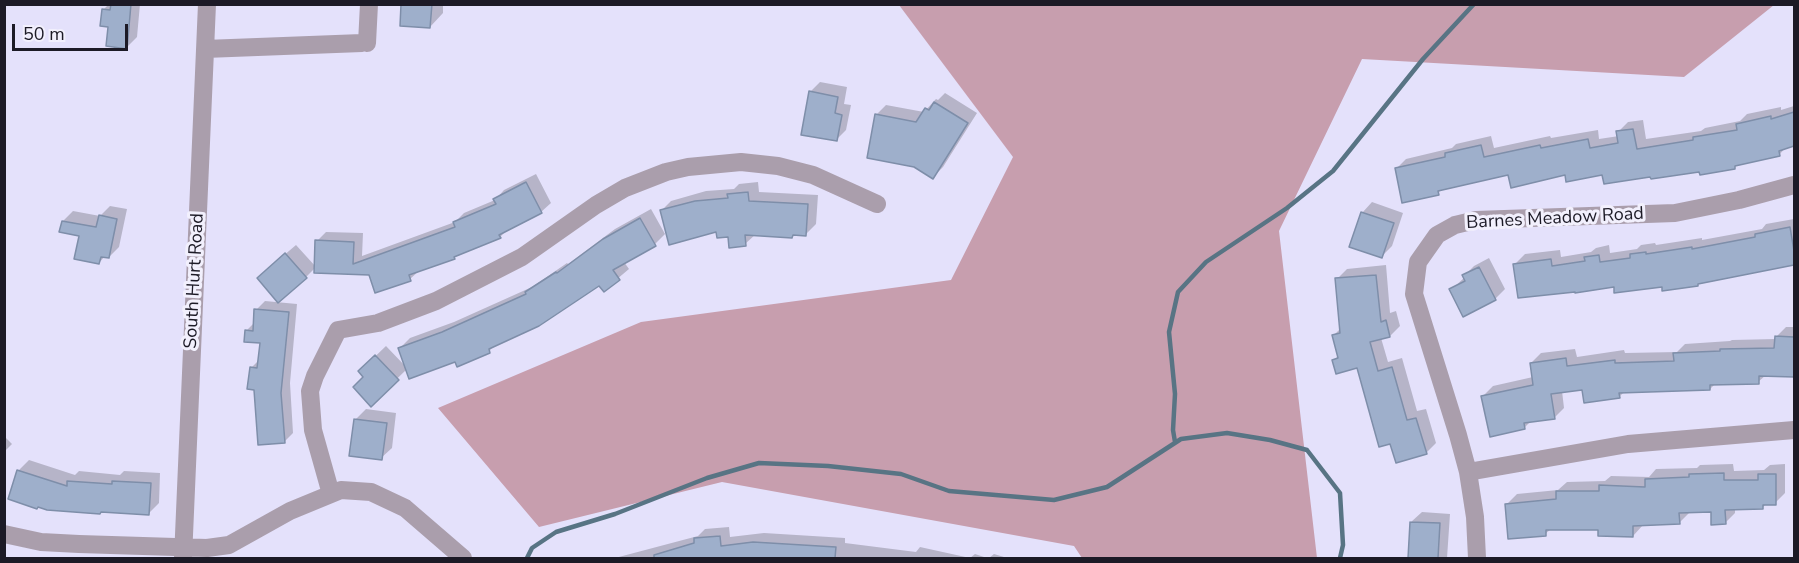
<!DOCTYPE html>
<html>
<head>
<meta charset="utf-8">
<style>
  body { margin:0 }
  #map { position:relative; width:1799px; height:563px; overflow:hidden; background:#e4e1fb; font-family:"Nunito Sans",sans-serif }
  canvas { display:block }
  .frame { position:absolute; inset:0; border:6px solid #1c1a26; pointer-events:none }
  .scale { position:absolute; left:12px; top:24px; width:116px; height:27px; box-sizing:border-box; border:3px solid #1c1a26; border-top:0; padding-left:8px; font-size:18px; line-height:21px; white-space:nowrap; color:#1c1a26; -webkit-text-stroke:4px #f2f0fd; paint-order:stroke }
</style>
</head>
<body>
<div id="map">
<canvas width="1799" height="563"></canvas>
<div class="frame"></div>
<div class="scale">50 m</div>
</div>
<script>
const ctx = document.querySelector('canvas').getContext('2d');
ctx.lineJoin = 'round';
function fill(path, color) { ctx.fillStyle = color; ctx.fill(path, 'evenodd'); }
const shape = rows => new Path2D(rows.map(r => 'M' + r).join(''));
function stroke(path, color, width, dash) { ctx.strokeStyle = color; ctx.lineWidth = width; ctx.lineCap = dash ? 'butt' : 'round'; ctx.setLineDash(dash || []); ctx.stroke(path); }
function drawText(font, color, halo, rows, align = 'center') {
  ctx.font = font + ' "Nunito Sans",sans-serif'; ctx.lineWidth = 6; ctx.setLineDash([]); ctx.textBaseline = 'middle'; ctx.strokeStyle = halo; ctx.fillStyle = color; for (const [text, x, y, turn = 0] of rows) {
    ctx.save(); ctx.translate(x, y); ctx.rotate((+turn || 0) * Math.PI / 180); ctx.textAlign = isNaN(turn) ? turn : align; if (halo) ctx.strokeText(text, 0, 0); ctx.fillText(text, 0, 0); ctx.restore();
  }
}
fill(shape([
  [899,5,1774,5,1684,77,1362,59,1279,231,1317,558,1082,558,1074,546,722,482,539,527,438,408,641,322,951,280,1013,157]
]), '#c79eae');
fill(shape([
  [109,4,140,4,137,37,127,47,110,26,103,10],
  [403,4,443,4,443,13,430,27],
  [820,82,847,87,844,104,851,105,846,130,836,140,810,92],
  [945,93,977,113,943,167,933,177,876,115,886,105,924,112,936,99,938,100],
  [1794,106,1794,144,1787,146,1779,155,1738,164,1734,168,1652,175,1604,173,1509,173,1443,188,1438,193,1396,169,1406,159,1452,148,1456,144,1491,136,1494,148,1550,136,1551,138,1598,130,1599,139,1619,136,1618,132,1628,122,1643,120,1646,139,1701,131,1705,128,1740,121,1747,114,1781,107,1781,110],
  [536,174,551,203,541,212,509,228,500,237,457,255,454,257,420,270,410,279,370,274,316,272,317,241,326,232,363,233,362,256,455,222,464,213,495,200,504,190],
  [758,182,759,192,818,195,816,224,806,234,795,233,792,236,756,234,745,244,717,230,661,211,671,201,706,191,734,189,739,184],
  [1372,202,1403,213,1392,246,1382,256,1362,213],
  [110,206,127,209,119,247,109,257,105,256,99,263,81,235,63,221,73,211,100,216],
  [651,209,665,234,655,244,624,262,629,269,604,290,599,284,498,342,489,351,456,360,407,369,371,404,365,377,360,371,386,346,407,368,400,348,410,338,454,322,532,287,567,263,568,264,615,229],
  [1794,219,1794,264,1699,283,1663,285,1615,285,1515,264,1525,254,1560,250,1561,257,1591,252,1596,248,1609,245,1610,253,1637,249,1641,245,1655,243,1656,245,1702,238,1702,240,1762,229,1766,224],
  [296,245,316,267,306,277,269,268],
  [1489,258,1505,289,1495,299,1451,290,1465,277,1464,276,1474,266],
  [1386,265,1390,313,1396,311,1400,326,1390,336,1381,338,1388,362,1402,358,1417,411,1426,409,1436,443,1426,453,1391,442,1358,366,1334,360,1339,355,1334,335,1341,328,1337,279,1347,269],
  [265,301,297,304,290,383,293,433,284,442,255,389,251,368,260,359,262,342,246,331,255,322,256,310],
  [1786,327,1794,327,1794,376,1766,375,1758,382,1716,383,1710,389,1624,392,1619,397,1583,388,1562,391,1564,408,1554,418,1531,421,1524,428,1483,396,1493,386,1533,377,1531,363,1541,353,1575,349,1577,357,1624,350,1625,353,1677,352,1685,344,1730,341,1732,340,1776,339,1776,337],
  [366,409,396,413,392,448,381,458,356,419],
  [4,436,12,444,4,452],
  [29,460,75,475,79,471,120,475,124,471,160,473,159,503,149,513,10,498,19,470],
  [1733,464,1734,471,1764,470,1770,465,1785,464,1785,493,1775,503,1767,503,1762,508,1735,508,1735,513,1725,523,1713,510,1689,513,1679,523,1643,525,1633,536,1599,528,1551,529,1545,534,1507,504,1517,494,1558,490,1567,482,1605,481,1611,476,1649,477,1656,469,1697,468,1700,465],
  [1422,512,1450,514,1447,558,1409,558,1411,522],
  [729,527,730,537,764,533,845,538,845,543,916,552,920,547,970,558,975,554,987,558,615,558,698,536,705,529],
  [994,554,1004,557,1004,558,989,558]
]), '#0003');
stroke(shape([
  [1175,442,1173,430,1175,394,1169,332,1178,292,1206,262,1287,208,1333,171,1423,59,1474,4],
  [527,558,532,548,556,532,615,514,707,478,759,463,828,466,901,474,949,491,1054,500,1107,487,1181,439,1227,433,1270,440,1307,450,1340,493,1343,545,1340,558]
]), '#587484', 4.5);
const building = shape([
  [111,4,131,4,127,49,106,46,108,27,100,26,102,9,110,10,111,4],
  [401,4,432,4,430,28,400,26,401,4],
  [809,91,838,97,835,113,842,115,837,141,801,135,809,91],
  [934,102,968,123,933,179,914,167,867,158,875,114,916,122,925,108,929,110,934,102],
  [1794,112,1794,146,1779,151,1780,156,1735,166,1735,169,1700,175,1699,172,1651,179,1650,177,1604,184,1602,175,1566,182,1565,175,1511,188,1508,175,1438,191,1439,195,1402,203,1395,168,1445,157,1445,153,1481,145,1484,157,1540,145,1541,148,1588,139,1590,148,1618,143,1616,131,1633,129,1637,149,1693,140,1693,137,1737,130,1736,124,1771,116,1771,119,1794,112],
  [526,182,542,213,499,235,501,238,454,257,455,259,409,275,411,281,375,293,369,275,314,273,315,240,354,242,353,264,455,227,453,222,496,204,493,199,526,182],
  [748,192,749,201,808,204,806,236,793,235,792,238,745,235,746,246,729,248,728,237,717,238,716,232,669,245,660,210,695,201,728,198,727,194,748,192],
  [1361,212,1394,223,1382,258,1349,247,1361,212],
  [99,215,117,219,109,258,101,257,99,264,74,259,79,236,59,232,62,221,96,227,99,215],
  [640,218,656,246,613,270,620,280,604,292,599,286,539,326,489,349,490,353,457,367,455,362,409,379,398,348,442,332,526,294,525,292,556,272,557,273,603,239,640,218],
  [1790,227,1794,251,1794,265,1698,284,1698,286,1662,291,1662,287,1614,293,1614,287,1575,293,1575,292,1518,298,1513,264,1551,259,1552,266,1585,261,1584,257,1599,255,1600,262,1630,258,1630,254,1646,252,1646,254,1692,247,1692,249,1755,237,1755,234,1790,227],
  [285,253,307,278,278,303,257,278,285,253],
  [1479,267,1496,300,1463,317,1449,289,1465,281,1462,275,1479,267],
  [1376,275,1381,322,1386,320,1390,337,1370,342,1378,371,1392,367,1407,420,1416,418,1427,454,1396,463,1390,444,1379,447,1357,368,1336,374,1332,360,1338,358,1332,335,1340,333,1335,278,1376,275],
  [254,309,289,312,281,393,285,443,258,445,254,390,247,389,250,367,257,368,260,343,244,342,245,330,253,331,254,309],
  [1775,336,1794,337,1794,377,1759,376,1759,384,1710,385,1710,390,1619,393,1620,398,1584,403,1582,390,1551,394,1555,419,1524,423,1525,429,1490,437,1481,396,1533,385,1530,363,1566,358,1567,366,1615,360,1615,363,1674,361,1673,353,1720,351,1720,349,1774,348,1775,336],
  [375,355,399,380,371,407,353,387,363,377,358,371,375,355],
  [354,419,387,423,382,460,349,456,354,419],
  [17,470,67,486,67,481,112,484,112,481,151,483,149,515,101,512,100,514,47,510,38,507,37,509,8,499,17,470],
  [1724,473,1724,480,1758,480,1758,474,1776,474,1776,505,1763,505,1763,509,1725,510,1726,524,1711,525,1711,512,1679,513,1680,524,1633,526,1633,537,1598,536,1598,530,1546,530,1546,536,1508,539,1505,504,1556,499,1556,491,1599,491,1599,485,1645,487,1645,479,1689,477,1689,474,1724,473],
  [1410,522,1440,523,1438,558,1408,558,1410,522],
  [720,536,721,546,753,542,836,547,835,558,654,558,654,555,694,543,694,538,720,536]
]);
fill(building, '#9eafcb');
stroke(building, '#7e8ea9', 1.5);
stroke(shape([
  [367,43,369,4],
  [205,49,362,43],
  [1468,472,1628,444,1794,430],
  [331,494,313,430,310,391,315,376,338,330,378,323,436,301,522,257,596,205,625,188,666,172,688,167,741,162,778,166,813,175,877,204],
  [4,534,41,542,79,544,207,548,229,545,290,511,341,490,371,492,405,508,463,558],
  [183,558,207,4],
  [1477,558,1475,517,1468,472,1458,435,1414,294,1418,262,1437,235,1455,225,1476,220,1675,213,1739,200,1794,185]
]), '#aa9eac', 18);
drawText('18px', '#1c1a26', '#f2f0fd', [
  ["Barnes Meadow Road",1555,219,-3],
  ["South Hurt Road",195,281,-87]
]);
</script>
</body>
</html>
